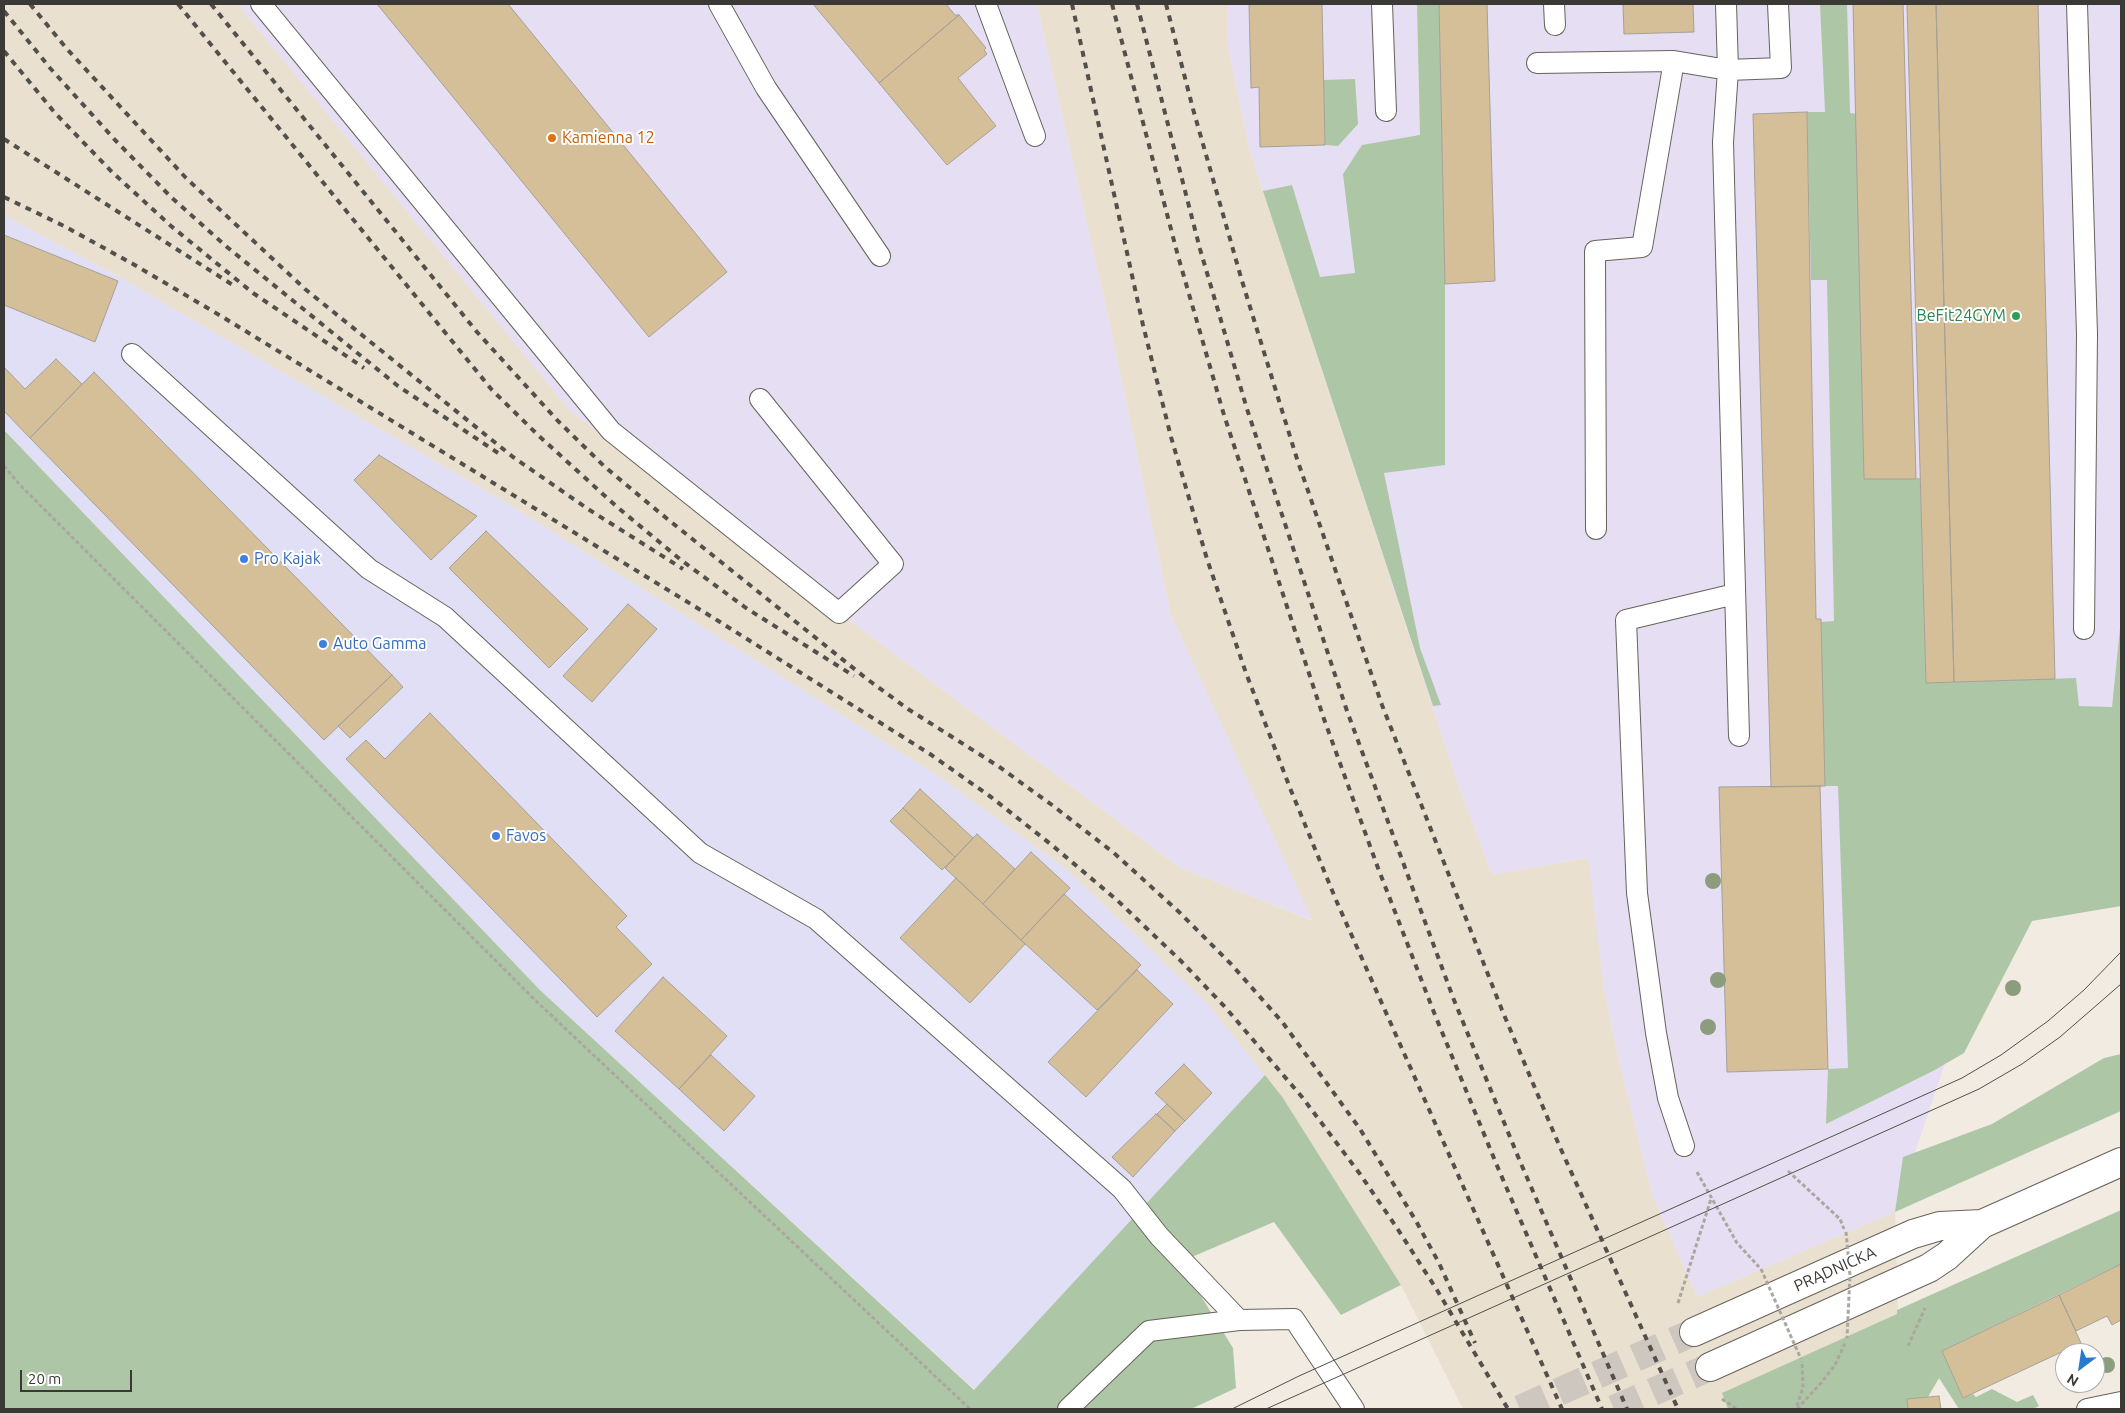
<!DOCTYPE html>
<html>
<head>
<meta charset="utf-8">
<style>
  body { margin:0 }
  #map { position:relative; width:2125px; height:1413px; overflow:hidden; background:#f1ebe2; font-family:Ubuntu,sans-serif }
  canvas { display:block }
  .frame { position:absolute; inset:0; border:5px solid #3b3936; pointer-events:none }
  .north { position:absolute; left:2055px; top:1343px; width:50px; height:50px; box-sizing:border-box; background:#fff; border:1px solid #b1b0af; border-radius:50%; rotate:211deg; font-size:14px; font-weight:700; line-height:20px; text-align:center; color:#3b3936 }
  .north::after { content:''; display:block; margin:auto; width:18px; height:22px; background:#267bca; clip-path:polygon(50% 0,100% 100%,50% 72%,0 100%) }
  .scale { position:absolute; left:20px; top:1370px; width:112px; height:22px; box-sizing:border-box; border:2px solid #3b3936; border-top:0; padding-left:6px; font-size:15px; line-height:18px; white-space:nowrap; color:#3b3936; -webkit-text-stroke:4px #fff; paint-order:stroke }
</style>
</head>
<body>
<div id="map">
<canvas width="2125" height="1413"></canvas>
<div class="frame"></div>
<div class="north">N</div>
<div class="scale">20 m</div>
</div>
<script>
const ctx = document.querySelector('canvas').getContext('2d');
ctx.lineJoin = 'round';
function fill(path, color) { ctx.fillStyle = color; ctx.fill(path, 'evenodd'); }
const shape = rows => new Path2D(rows.map(r => 'M' + r).join(''));
function stroke(path, color, width, dash) { ctx.strokeStyle = color; ctx.lineWidth = width; ctx.lineCap = dash ? 'butt' : 'round'; ctx.setLineDash(dash || []); ctx.stroke(path); }
function drawText(font, color, halo, rows, align = 'center') {
  ctx.font = font + ' Ubuntu,sans-serif'; ctx.lineWidth = 4; ctx.setLineDash([]); ctx.textBaseline = 'middle'; ctx.strokeStyle = halo; ctx.fillStyle = color; for (const [text, x, y, turn = 0] of rows) {
    ctx.save(); ctx.translate(x, y); ctx.rotate((+turn || 0) * Math.PI / 180); ctx.textAlign = isNaN(turn) ? turn : align; if (halo) ctx.strokeText(text, 0, 0); ctx.fillText(text, 0, 0); ctx.restore();
  }
}
fill(shape([
  [4,215,118,276,512,506,940,777,1065,868,1208,1004,1265,1075,975,1390,540,990,4,430]
]), '#e1dff5');
fill(shape([
  [237,4,1037,4,1110,324,1171,615,1314,921,1180,868,570,411],
  [1227,4,2121,4,2121,618,2112,707,1952,1042,1895,1212,1697,1297,1652,1195,1619,1061,1604,990,1587,858,1492,875,1458,785,1250,152,1228,49]
]), '#e6def3');
fill(shape([
  [4,4,237,4,570,411,1180,868,1313,921,1171,615,1110,324,1037,4,1227,4,1228,49,1250,152,1458,785,1492,875,1588,858,1604,990,1619,1061,1652,1195,1697,1297,1895,1212,1898,1314,1908,1409,1463,1409,1401,1285,1283,1098,1208,1004,1065,868,940,777,512,506,118,276,4,215]
]), '#e9e0cf');
fill(shape([
  [1417,4,1439,4,1445,284,1445,465,1384,473,1420,648,1441,705,1433,706,1263,191,1292,185,1320,277,1355,273,1343,174,1362,145,1420,135],
  [1820,4,1847,4,1850,113,1857,114,1864,479,1920,478,1926,683,2076,678,2079,706,2112,707,2121,618,2121,906,2032,921,1964,1053,1933,1071,1826,1124,1828,1069,1848,1068,1838,786,1825,786,1821,622,1834,621,1827,280,1811,280,1807,112,1825,112],
  [1355,79,1358,124,1338,146,1325,145,1323,80],
  [4,430,540,990,974,1390,1265,1075,1283,1098,1401,1285,1341,1315,1274,1222,1180,1262,1233,1348,1236,1388,1191,1409,4,1409],
  [2121,1054,2121,1111,1895,1212,1903,1157,1992,1124,2104,1058],
  [2121,1210,2121,1264,1942,1351,1963,1398,1973,1394,1976,1397,1992,1389,2017,1402,2033,1395,2039,1406,2033,1409,1959,1409,1939,1378,1928,1397,1907,1399,1908,1409,1728,1409,1722,1393,1897,1314,1897,1310]
]), '#adc7a6');
const building = shape([
  [377,4,508,4,727,272,649,337,377,4],
  [813,4,946,4,955,15,959,15,879,83,813,4],
  [1249,4,1322,4,1325,145,1260,147,1259,87,1251,88,1249,4],
  [1439,4,1487,4,1495,281,1445,284,1439,4],
  [1623,4,1693,4,1694,32,1624,34,1623,4],
  [1853,4,1903,4,1916,479,1864,479,1853,4],
  [1907,4,1936,4,1954,682,1926,683,1907,4],
  [1936,4,2038,4,2055,679,1954,682,1936,4],
  [959,15,986,48,984,50,987,54,958,78,996,126,947,165,879,83,959,15],
  [1807,112,1816,619,1821,619,1825,786,1771,787,1753,114,1807,112],
  [4,235,118,281,95,342,4,305,4,235],
  [56,359,82,384,30,438,4,411,4,367,25,389,56,359],
  [94,372,392,675,324,740,30,438,94,372],
  [379,455,477,516,431,560,354,480,379,455],
  [486,531,588,629,549,668,449,568,486,531],
  [628,604,657,629,592,702,563,676,628,604],
  [392,675,403,687,350,738,338,726,392,675],
  [430,713,627,916,616,927,652,964,597,1017,346,759,366,740,385,759,430,713],
  [1820,786,1828,1069,1727,1072,1719,787,1820,786],
  [920,789,973,838,955,857,903,808,920,789],
  [903,808,955,857,942,870,890,821,903,808],
  [977,834,1015,869,983,904,945,868,977,834],
  [1031,852,1070,888,1021,940,983,904,1031,852],
  [956,878,1025,944,970,1003,900,938,956,878],
  [1064,894,1141,965,1097,1010,1021,940,1064,894],
  [1137,970,1173,1004,1086,1097,1048,1062,1137,970],
  [663,977,727,1036,679,1089,615,1031,663,977],
  [711,1055,755,1096,724,1131,679,1089,711,1055],
  [1184,1064,1212,1093,1185,1121,1155,1093,1184,1064],
  [1167,1104,1185,1121,1175,1131,1157,1114,1167,1104],
  [1156,1114,1175,1131,1133,1177,1112,1157,1156,1114],
  [2121,1264,2121,1320,2112,1325,2107,1316,2076,1331,2059,1295,2121,1264],
  [2059,1295,2081,1343,1963,1398,1942,1351,2059,1295],
  [1939,1396,1941,1409,1908,1409,1907,1399,1939,1396]
]);
fill(building, '#d5bf99');
stroke(building, '#a6a198', 1);
stroke(shape([
  [1520,1409,1694,1332],
  [1614,1409,1710,1367]
]), '#cdc7c0', 28, [28, 14]);
const service = shape([
  [261,4,611,431,839,613,893,564,760,399],
  [719,4,766,88,880,256],
  [986,4,1035,136],
  [1382,4,1386,111],
  [1554,4,1555,25],
  [1726,4,1728,70,1723,142,1739,736],
  [2077,4,2087,334,2084,629],
  [1537,63,1674,61,1728,70,1781,68,1778,4],
  [132,354,369,569,445,617,700,853,816,919,1122,1189,1159,1236,1239,1320],
  [1596,529,1595,251,1642,247,1674,61],
  [1684,1146,1668,1098,1656,1033,1637,893,1626,620,1735,594],
  [1068,1409,1149,1331,1239,1320,1294,1319,1354,1409],
  [2087,1409,2121,1402]
]);
const tertiary = shape([
  [1694,1332,1913,1234,1940,1226,1982,1224],
  [1710,1367,1929,1268,1947,1256,1982,1224,2121,1162]
]);
stroke(service, '#67625a', 22);
stroke(tertiary, '#67625a', 30);
stroke(shape([
  [4,466,20,485,535,1000,970,1409],
  [1788,1171,1840,1219,1844,1229],
  [1697,1172,1737,1243,1759,1267],
  [1678,1303,1711,1199],
  [1908,1346,1925,1308],
  [1722,1399,1737,1409],
  [1797,1406,1803,1387,1802,1361],
  [1797,1409,1821,1383,1835,1365,1845,1343]
]), '#aba7a0', 3, [4, 2.5]);
stroke(service, '#fff', 20);
stroke(tertiary, '#fff', 28);
stroke(shape([
  [1232,1409,1299,1376,1962,1078,2001,1055,2048,1021,2084,990,2121,952],
  [1266,1409,1979,1089,2022,1064,2060,1037,2121,984]
]), '#53504c', 1);
stroke(shape([
  [30,4,67,49,186,178,305,289,513,457,588,509,683,569],
  [178,4,452,341,492,390,539,436,616,506,681,560,746,608,854,676],
  [211,4,477,332,558,421,605,467,660,513,867,679,908,709,998,766,1052,805,1114,853,1179,912,1231,964,1283,1023,1360,1129,1416,1221,1439,1263,1475,1343],
  [1072,4,1143,325,1171,437,1207,559,1246,673,1290,788,1336,900,1562,1409],
  [1112,4,1178,256,1224,415,1324,719,1378,868,1435,1015,1498,1168,1602,1409],
  [1137,4,1200,249,1247,409,1347,711,1454,1000,1519,1159,1627,1409],
  [1166,4,1193,109,1242,281,1297,459,1382,705,1502,1010,1559,1145,1678,1409],
  [4,11,50,68,116,141,171,197,227,247,398,386,501,455],
  [4,51,55,113,112,172,171,226,253,293,364,368],
  [4,139,236,287],
  [4,197,64,226,133,264,221,316,712,617,930,754,991,797,1053,846,1118,901,1181,961,1225,1007,1302,1097,1360,1174,1397,1228,1437,1290,1508,1409]
]), '#53504c', 4, [6, 6]);
stroke(shape([
  [1846,1232,1850,1275,1847,1338],
  [1761,1269,1801,1359]
]), '#aba7a0', 3, [4, 2.5]);
ctx.fillStyle = '#8c9d7e';
for (const [x, y] of [
  [1713,881],
  [1718,980],
  [2013,988],
  [1708,1027],
  [2107,1365]
]) { ctx.beginPath(); ctx.arc(x, y, 8, 0, 2 * Math.PI); ctx.fill(); }
for (const [x, y, r, color] of [
  [552,138,5,"#e8710a"],
  [2016,316,5,"#2e9e5b"],
  [244,559,5,"#3f7fe0"],
  [323,644,5,"#3f7fe0"],
  [496,836,5,"#3f7fe0"]
]) { const dot = new Path2D(); dot.arc(x, y, r, 0, 2 * Math.PI); ctx.fillStyle = color; ctx.fill(dot); stroke(dot, '#fff', 2); }
drawText('16px', '#c56008', '#fff', [
  ["Kamienna 12",562,138]
], 'left');
drawText('16px', '#27864d', '#fff', [
  ["BeFit24GYM",2006,316]
], 'right');
drawText('16px', '#366cbe', '#fff', [
  ["Pro Kajak",254,559],
  ["Auto Gamma",333,644],
  ["Favos",506,836]
], 'left');
drawText('16px', '#3b3936', '#fff', [
  ["PRĄDNICKA",1835,1269,-24]
]);
</script>
</body>
</html>
